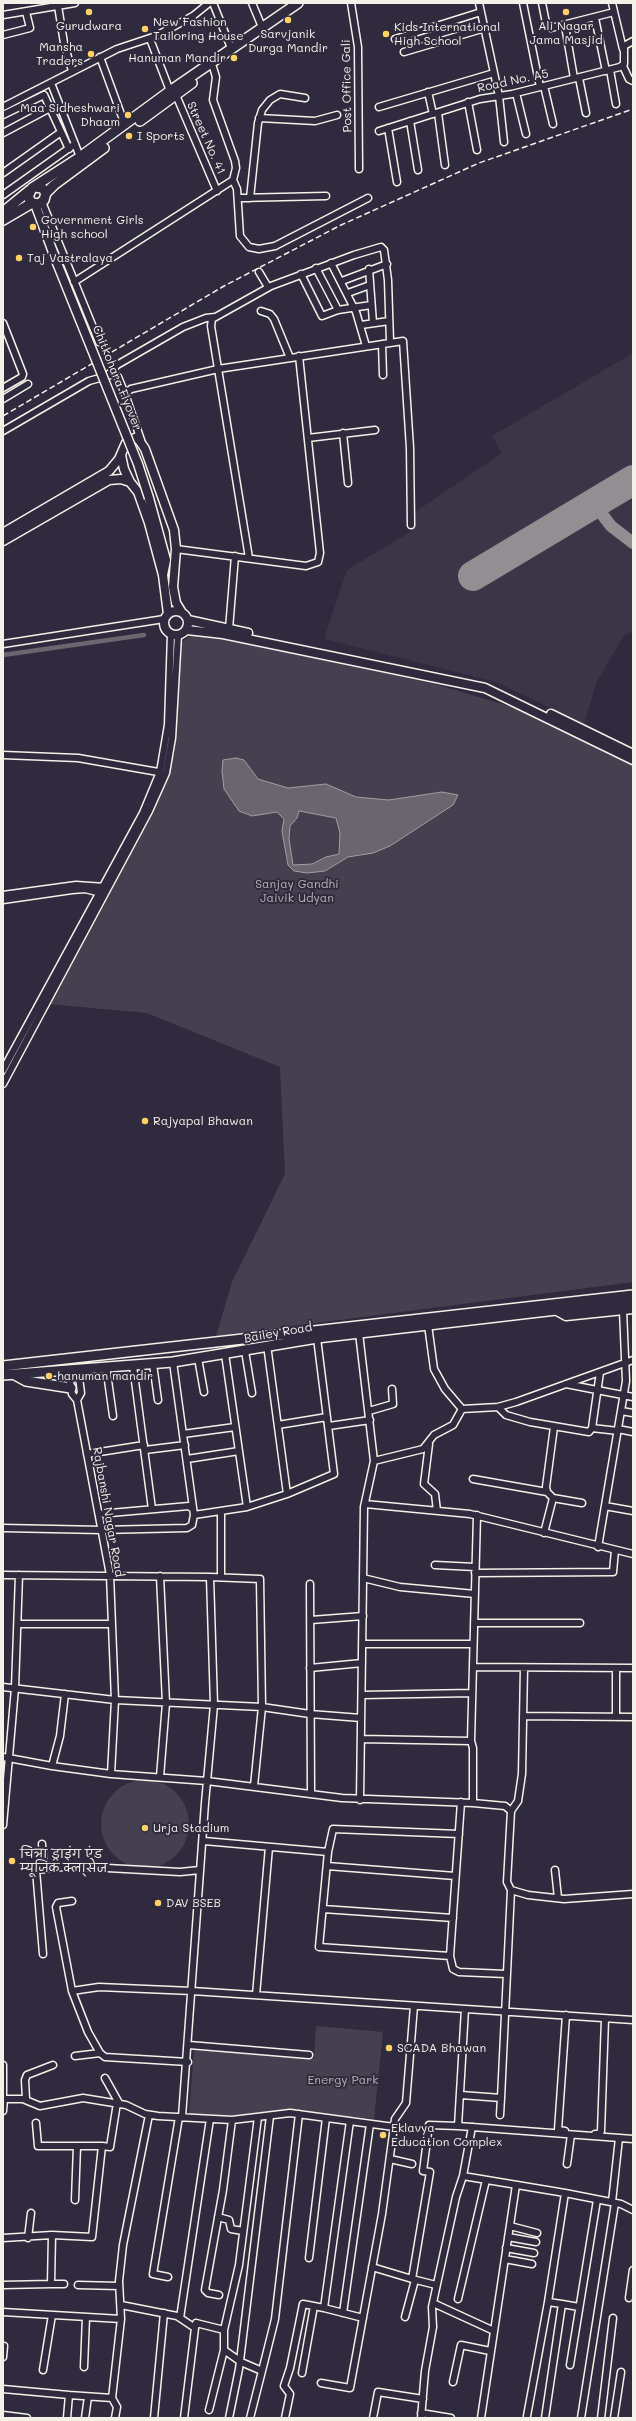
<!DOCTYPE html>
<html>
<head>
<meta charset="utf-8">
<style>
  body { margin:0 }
  #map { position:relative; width:636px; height:2421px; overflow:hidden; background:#2f2a3d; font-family:Mali,sans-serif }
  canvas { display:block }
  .frame { position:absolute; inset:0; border:4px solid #f4f1e8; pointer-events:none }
</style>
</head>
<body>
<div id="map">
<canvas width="636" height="2421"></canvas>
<div class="frame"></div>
</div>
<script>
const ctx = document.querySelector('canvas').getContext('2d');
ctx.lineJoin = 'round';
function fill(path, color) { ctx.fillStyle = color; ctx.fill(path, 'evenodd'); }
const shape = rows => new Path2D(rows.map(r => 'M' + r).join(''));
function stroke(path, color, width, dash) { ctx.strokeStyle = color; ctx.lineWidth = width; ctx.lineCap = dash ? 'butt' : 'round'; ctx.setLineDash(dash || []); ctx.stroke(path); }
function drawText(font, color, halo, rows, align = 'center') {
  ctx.font = font + ' Mali,"Playpen Sans Deva",sans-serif'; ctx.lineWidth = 4; ctx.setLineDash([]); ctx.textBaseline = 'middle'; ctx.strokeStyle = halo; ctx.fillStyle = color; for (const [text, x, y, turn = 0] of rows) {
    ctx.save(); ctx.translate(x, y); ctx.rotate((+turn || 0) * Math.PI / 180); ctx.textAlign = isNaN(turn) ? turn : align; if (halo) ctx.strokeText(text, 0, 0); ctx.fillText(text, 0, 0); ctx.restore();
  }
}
fill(shape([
  [633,353,633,630,623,637,597,681,584,724,496,682,324,639,347,570,412,531,415,512,502,453,492,436]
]), '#3b3647');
fill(shape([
  [195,632,435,684,512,707,633,762,633,1282,216,1336,232,1282,285,1174,280,1067,147,1013,47,1004,134,842,175,753,179,645],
  '101 1824a44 44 0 1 1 88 0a44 44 0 1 1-88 0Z',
  [316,2026,383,2032,374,2119,302,2111,235,2117,189,2114,194,2049,314,2058]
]), '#454050');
const water = shape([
  [236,758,244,760,258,779,288,788,326,784,356,797,389,800,442,792,458,795,453,805,390,846,373,853,348,857,325,871,307,873,294,871,288,865,282,831,284,819,277,812,252,816,239,811,224,789,222,771,223,760,236,758],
  [299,811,336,818,340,833,339,854,326,857,312,864,293,865,289,839,290,826,297,818,299,811]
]);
fill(water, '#6a6670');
stroke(water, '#a19ea0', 1);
stroke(shape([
  [3,655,144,635]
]), '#6a6670', 4.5);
stroke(shape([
  [600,499,598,509,611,526,633,543]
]), '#928e92', 12);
stroke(shape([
  [473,576,633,480]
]), '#928e92', 30);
const minor = shape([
  [213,3,231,48],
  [252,3,262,27],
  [351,3,358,47,359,169],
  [479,3,499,96,504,142],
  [523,3,540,87],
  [542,3,546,23,551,28,614,12],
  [612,3,623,49],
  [58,6,64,43,72,71],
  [3,15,75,3],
  [595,18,606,71],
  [565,26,574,78],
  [3,35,30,28,26,12],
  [150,39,170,91,176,95,217,191],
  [395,39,481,12],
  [404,52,485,28],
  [100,57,125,125],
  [623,66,629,79,633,81],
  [610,70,616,104],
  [579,78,586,113],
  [51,83,80,157],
  [544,86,553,124],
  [428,92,433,114],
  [516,93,526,134],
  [468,102,477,150],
  [3,107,117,49,156,36,193,16,209,3],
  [379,107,494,73],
  [438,113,445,165],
  [3,115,44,95,69,149],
  [259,118,315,121,337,115],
  [410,121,418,170],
  [388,128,397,182],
  [379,131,480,99,512,94,620,67,624,64,624,46,633,41],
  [3,133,50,108],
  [3,173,61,132],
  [233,180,237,189,240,236,249,247,259,249,275,246,368,198],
  [3,195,75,144],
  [238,198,326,196],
  [250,198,258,123,262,110,270,100,280,94,305,98],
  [42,202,99,342],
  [331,263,356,312,366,346],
  [316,268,338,310],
  [369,269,373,323],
  [259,272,268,287],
  [301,274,322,316,338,310,371,305],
  [342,281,387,264],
  [74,282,233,180,236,168,235,161,213,100,216,77,213,67],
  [348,293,370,285],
  [261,311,270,314,274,319,290,358],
  [3,323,23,374,22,377,3,388],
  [361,325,389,321],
  [382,344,383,375],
  [109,374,117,365,183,327,206,318,215,317],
  [125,394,131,389,218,369,403,341,410,448,411,525],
  [3,399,28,384],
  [3,431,89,381,114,374,118,377,125,394,141,440],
  [343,433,348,483],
  [308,438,375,430],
  [176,549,306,566,318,562,320,553,299,356],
  [249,558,211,326,212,319,271,286,354,255,381,247,384,250,388,280,390,342],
  [229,629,235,556],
  [3,644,164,619],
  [3,755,78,758,164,773],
  [3,895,76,885,105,887],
  [3,900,72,890,85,889,101,893],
  [3,1070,143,813,160,772,168,725,171,634],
  [3,1084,149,811,166,773,172,738,178,635],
  [428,1325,434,1369,445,1389,462,1409,498,1407,516,1402,633,1360],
  [359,1333,374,1461,364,1507,360,1800],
  [267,1345,287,1494],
  [245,1351,252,1393],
  [225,1354,247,1507],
  [198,1358,204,1392],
  [153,1364,158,1400],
  [106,1366,113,1416],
  [133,1366,152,1509],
  [68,1369,72,1394,77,1400,110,1575,115,1700,111,1774],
  [566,1384,633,1397],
  [77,1400,81,1393,78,1369],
  [498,1407,506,1415,530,1422,589,1432,592,1428,600,1372],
  [369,1411,393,1404,392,1389],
  [621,1411,633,1413],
  [278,1425,327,1417],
  [329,1426,370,1420],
  [592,1428,618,1431],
  [618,1429,633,1432],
  [183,1434,235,1427],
  [429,1444,424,1484,435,1494,437,1511],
  [145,1450,185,1445],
  [87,1454,144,1445],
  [187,1459,239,1451],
  [374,1461,423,1449,434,1435,453,1425,462,1409],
  [473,1479,547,1492],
  [553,1498,547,1492,546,1487,554,1427],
  [365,1504,470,1514,633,1554],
  [605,1506,633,1511],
  [221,1512,221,1577],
  [99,1514,189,1506,193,1509],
  [194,1515,247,1507,287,1494,334,1474,317,1338],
  [3,1528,102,1530,187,1528,192,1525,194,1515,173,1362],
  [544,1533,553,1498,582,1503],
  [598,1547,626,1381,623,1310],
  [435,1565,475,1567],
  [475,1573,613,1572,615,1550],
  [3,1575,210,1577,214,1705,205,1803,182,2117],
  [160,1576,166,1703,160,1777],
  [210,1577,260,1579,262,1707,254,1786],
  [363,1578,400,1587,475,1594],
  [310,1584,311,1793],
  [311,1620,363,1616],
  [474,1623,580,1623],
  [18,1624,111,1624],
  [362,1644,473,1644],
  [473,1667,633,1668],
  [310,1668,362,1663],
  [616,1669,616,1716],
  [3,1687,115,1700,262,1707,310,1714,361,1718],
  [362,1695,472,1693],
  [523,1716,633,1717],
  [361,1739,471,1741,477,1515],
  [471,1741,473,1748,473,1803],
  [3,1757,52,1766,111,1774,207,1781,342,1798,473,1803,505,1806,511,1811,507,1882,511,1890,528,1895,564,1899,633,1894],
  [52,1766,60,1736,65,1694],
  [511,1811,518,1801,522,1774,524,1668],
  [3,1825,15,1688,19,1575],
  [204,1841,328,1852,319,1947,450,1956,453,1969,459,1972,506,1974],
  [42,1844,44,1869],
  [328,1852,333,1829,459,1834],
  [327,1866,455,1876],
  [555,1870,558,1898],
  [72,1901,58,1903,56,1907,72,1991,99,1987,192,1991,633,2020],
  [323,1909,453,1918],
  [43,1954,36,1870,71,1866,180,1872,200,1870],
  [450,1956,461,1802],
  [72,1991,88,2032,100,2053,105,2057,188,2062],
  [256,1995,269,1847],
  [465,2009,458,2126,633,2139],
  [189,2045,309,2055],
  [75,2056,100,2053],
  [3,2065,3,2100],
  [105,2078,119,2103],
  [461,2095,501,2098,500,2115],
  [501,2098,511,1890],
  [26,2099,25,2080,27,2075,53,2065],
  [3,2111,4,2099,23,2099,40,2106,83,2098,126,2105,145,2114,158,2116,232,2120,290,2113,394,2127],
  [565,2131,558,2130,566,2015],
  [595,2134,599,2134,601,2131,605,2019],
  [102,2146,110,2147,117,2103],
  [390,2159,412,2164],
  [567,2164,571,2135],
  [463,2176,472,2127],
  [75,2200,77,2146],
  [612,2202,619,2138],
  [218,2217,229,2220,231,2229,243,2231],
  [510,2226,537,2233],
  [508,2237,536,2242],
  [3,2238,52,2235,92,2237,102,2146,38,2146,36,2123],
  [28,2238,31,2213],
  [506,2248,534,2253],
  [309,2258,326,2118],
  [505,2259,532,2264],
  [372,2267,412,2279],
  [168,2277,153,2274,179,2117],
  [51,2284,64,2284],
  [3,2285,51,2284,52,2235],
  [78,2285,119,2286],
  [436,2285,412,2279,430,2172,423,2171,429,2125,458,2126],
  [219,2295,208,2293,205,2290,223,2190,232,2120],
  [629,2298,633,2270],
  [458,2299,486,2180],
  [433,2303,494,2331],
  [562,2304,579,2307],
  [121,2305,177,2316,195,2328,196,2323,224,2330,224,2350,241,2362,262,2371,275,2319,299,2114],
  [324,2308,363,2318],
  [3,2312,121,2319],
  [343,2313,370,2124],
  [405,2317,415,2280],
  [180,2318,210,2119],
  [224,2330,239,2265,258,2117],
  [3,2357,4,2346],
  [570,2365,597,2200],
  [84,2367,86,2317],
  [43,2370,52,2315],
  [302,2373,314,2306],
  [453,2382,461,2345,490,2351],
  [321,2383,350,2388,382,2214,395,2119,406,2103,414,2006],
  [3,2389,69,2395,67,2418],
  [69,2395,112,2398],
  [209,2410,224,2350],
  [421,2413,451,2418],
  [3,2415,27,2418],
  [527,2416,548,2302],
  [85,2418,88,2397],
  [115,2418,117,2407,112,2398,121,2319,119,2281,123,2245,149,2115],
  [154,2418,164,2313],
  [184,2418,195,2328],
  [229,2418,239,2369,270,2116],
  [250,2418,262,2371],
  [285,2418,290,2394,284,2386,290,2368,303,2304,324,2308,350,2121],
  [373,2418,378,2392,423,2399],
  [421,2418,425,2371,433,2327,432,2307,456,2197,463,2176,565,2193,621,2204,633,2210],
  [481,2418,516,2185],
  [545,2418,562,2304,548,2302,565,2193],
  [581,2418,615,2203],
  [601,2418,613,2318],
  [614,2418,621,2372]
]);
const major = shape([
  [35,204,57,263],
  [121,455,124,469,130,482],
  [149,498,166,560,163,575],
  [3,533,109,471,119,459,126,443,137,437,145,449,174,530,176,549,173,587,176,603,181,611],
  [3,541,109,480,121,479,130,482,138,492,149,523,163,575,168,614],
  '164 623a12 12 0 1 1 24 0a12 12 0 1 1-24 0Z',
  [188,620,248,633],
  [187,630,223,634,485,688,633,760],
  [551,714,633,754],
  [557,1311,566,1316,633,1309]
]);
const highway = shape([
  [140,121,192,83],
  [35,187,42,188,46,193,44,200,39,204,32,203,28,197,32,188,80,157,170,91,298,3],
  [46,193,54,185,104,148],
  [3,212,30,190],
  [3,220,32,203],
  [3,1366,633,1295],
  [3,1375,173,1362,317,1338,633,1301],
  [15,1375,26,1381,71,1388]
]);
stroke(minor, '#f4f1e8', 9);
stroke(major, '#f4f1e8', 11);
stroke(highway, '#f4f1e8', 12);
stroke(minor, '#2f2a3d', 6);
stroke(major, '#2f2a3d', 8);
stroke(highway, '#2f2a3d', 9);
stroke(shape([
  [3,416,224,286,341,225,479,163,633,109]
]), '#f4f1e8', 1.5, [6, 3]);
const majorBridge = shape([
  [57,263,138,464,149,498]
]);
stroke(majorBridge, '#f4f1e8', 11, []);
stroke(majorBridge, '#2f2a3d', 8);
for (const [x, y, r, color] of [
  [89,12,4,"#ffd166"],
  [566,12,4,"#ffd166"],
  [288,20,4,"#ffd166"],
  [145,29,4,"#ffd166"],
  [386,34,4,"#ffd166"],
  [91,54,4,"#ffd166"],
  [234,58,4,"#ffd166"],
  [128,115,4,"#ffd166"],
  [129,136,4,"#ffd166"],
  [33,227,4,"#ffd166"],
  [19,258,4,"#ffd166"],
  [145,1121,4,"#ffd166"],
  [49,1376,4,"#ffd166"],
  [145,1828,4,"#ffd166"],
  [12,1861,4,"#ffd166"],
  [158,1903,4,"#ffd166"],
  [389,2048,4,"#ffd166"],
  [383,2135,4,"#ffd166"]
]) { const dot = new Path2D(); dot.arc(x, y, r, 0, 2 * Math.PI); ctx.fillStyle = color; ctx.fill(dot); stroke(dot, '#2f2a3d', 1.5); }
drawText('12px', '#f4f1e8', '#2f2a3d', [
  ["New Fashion",153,22],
  ["Tailoring House",153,36],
  ["Gurudwara",89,26,"center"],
  ["Ali Nagar",566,26,"center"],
  ["Jama Masjid",566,40,"center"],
  ["Kids International",394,27],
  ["High School",394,41],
  ["Sarvjanik",288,34,"center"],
  ["Durga Mandir",288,48,"center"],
  ["Mansha",83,47,"right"],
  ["Traders",83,61,"right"],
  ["Hanuman Mandir",226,58,"right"],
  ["Maa Sidheshwari",120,108,"right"],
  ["Dhaam",120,122,"right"],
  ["I Sports",137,136],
  ["Government Girls",41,220],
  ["High school",41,234],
  ["Taj Vastralaya",27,258],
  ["Rajyapal Bhawan",153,1121],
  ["hanuman mandir",57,1376],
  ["Urja Stadium",153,1828],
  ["चित्रा ड्राइंग एंड",20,1854],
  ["म्यूजिक क्ला्सेज",20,1868],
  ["DAV BSEB",166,1903],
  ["SCADA Bhawan",397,2048],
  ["Eklavya",391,2128],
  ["Education Complex",391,2142]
], 'left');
drawText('12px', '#f4f1e8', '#2f2a3d', [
  ["Road No. A5",513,81,-12],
  ["Post Office Gali",347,86,-91],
  ["Street No. 41",206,138,66],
  ["Chitkohara Flyover",117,378,68],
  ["Bailey Road",278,1333,-10],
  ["Rajbanshi Nagar Road",108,1512,80]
]);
drawText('12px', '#b7b3b3', '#2f2a3d', [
  ["Sanjay Gandhi",297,884],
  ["Jaivik Udyan",297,898],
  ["Energy Park",343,2080]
]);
</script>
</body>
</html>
